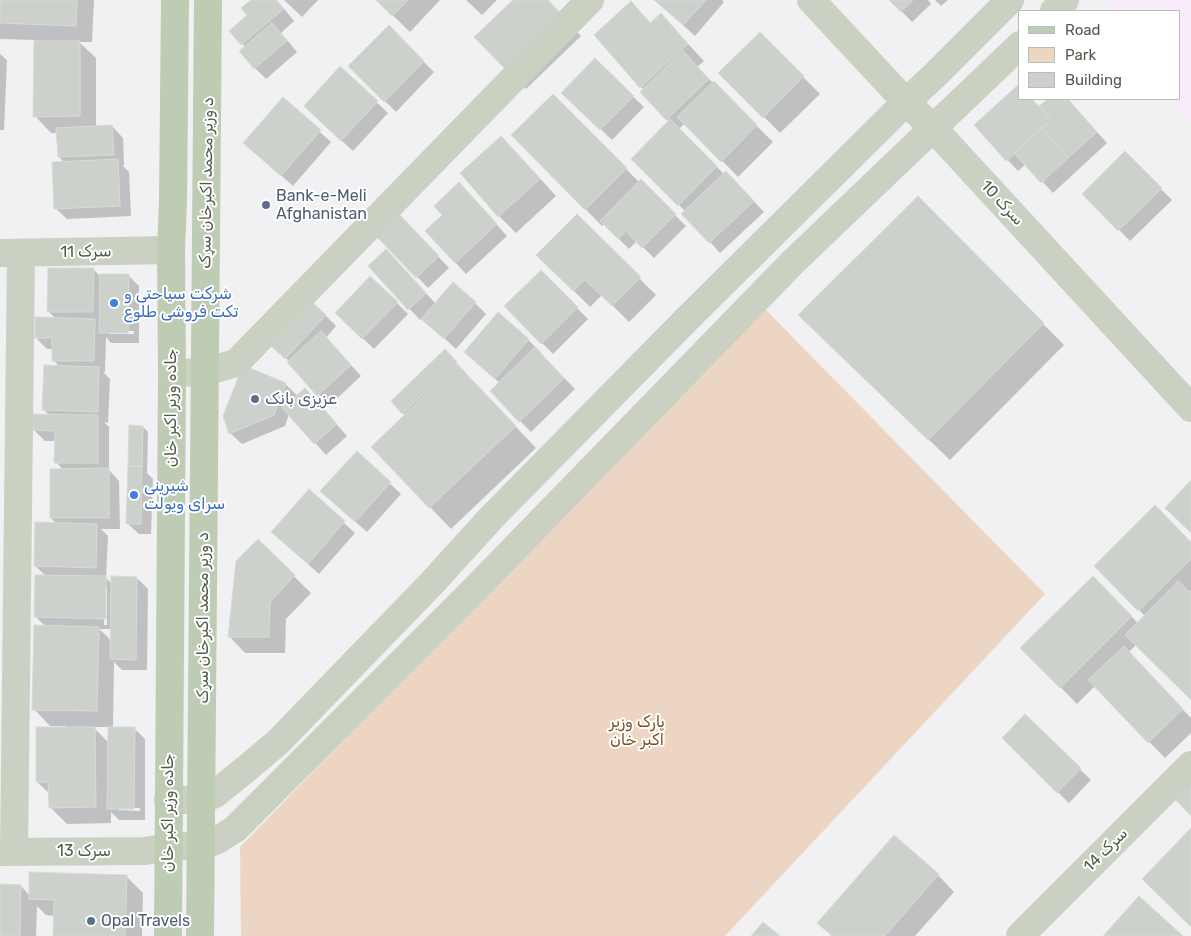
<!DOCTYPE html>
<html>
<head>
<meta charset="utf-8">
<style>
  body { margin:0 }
  #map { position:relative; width:1191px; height:936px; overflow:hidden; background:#f1f0f3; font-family:Rubik,sans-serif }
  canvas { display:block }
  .legend { position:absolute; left:1018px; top:10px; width:162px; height:90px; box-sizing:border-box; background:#fff; border:1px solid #babeb7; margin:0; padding:6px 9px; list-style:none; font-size:15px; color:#525c4a }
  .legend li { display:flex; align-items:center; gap:10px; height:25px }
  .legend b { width:25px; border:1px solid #babeb7 }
</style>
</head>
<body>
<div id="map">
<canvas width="1191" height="936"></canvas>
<ul class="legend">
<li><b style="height:6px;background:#beccb3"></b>Road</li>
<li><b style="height:14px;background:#ecd6c3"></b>Park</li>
<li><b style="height:14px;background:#ccd2cb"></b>Building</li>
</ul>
</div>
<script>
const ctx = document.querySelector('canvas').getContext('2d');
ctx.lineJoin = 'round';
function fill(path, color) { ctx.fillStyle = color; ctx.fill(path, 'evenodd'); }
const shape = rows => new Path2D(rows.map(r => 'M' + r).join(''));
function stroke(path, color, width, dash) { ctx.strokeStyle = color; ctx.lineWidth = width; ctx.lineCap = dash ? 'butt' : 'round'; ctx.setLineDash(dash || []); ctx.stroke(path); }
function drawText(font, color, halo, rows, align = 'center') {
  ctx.font = font + ' Rubik,"Noto Naskh Arabic",sans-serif'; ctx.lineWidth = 4; ctx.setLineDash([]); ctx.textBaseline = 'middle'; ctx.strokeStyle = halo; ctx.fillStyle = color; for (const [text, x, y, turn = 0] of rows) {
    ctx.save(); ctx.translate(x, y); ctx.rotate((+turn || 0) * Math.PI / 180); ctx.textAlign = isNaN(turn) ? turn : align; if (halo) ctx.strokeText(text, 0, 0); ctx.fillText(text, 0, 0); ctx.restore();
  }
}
fill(shape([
  [1116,0,1191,0,1191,121,1168,99,1180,99,1180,11,1105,11]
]), '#f8ecfb');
fill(shape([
  [763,307,1045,594,725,936,241,936,240,847]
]), '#ecd6c3');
fill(shape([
  [0,0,94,0,92,42,79,42,96,58,96,127,112,126,123,138,124,165,122,165,129,172,131,216,67,219,55,208,65,163,59,157,58,133,51,133,35,116,35,40,0,39],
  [253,0,277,0,294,21,281,33,297,52,266,79,255,68,245,47,231,31,249,16],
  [284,0,318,0,302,17],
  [377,0,440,0,410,32],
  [466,0,497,0,482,15],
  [515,0,547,0,581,36,526,89,510,72],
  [655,0,722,0,724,2,695,36],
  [891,0,928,0,931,4,912,22],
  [935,0,948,0,941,6],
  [631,3,651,23,661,15,704,61,697,67,773,142,738,177,685,123,679,129,724,174,737,184,764,212,720,253,710,242,685,211,633,159,669,122,641,92,644,90,595,36],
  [389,27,434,72,396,112,350,66],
  [760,34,820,94,780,133,720,73],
  [0,54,7,60,4,130,0,130],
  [595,60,644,107,612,140,563,93],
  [340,68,388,113,353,151,316,117],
  [553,96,640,183,641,181,686,226,654,258,637,241,629,249,604,224,602,226,513,135],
  [283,99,331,142,293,186,245,143],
  [1020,99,1031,99,1040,108,1049,99,1067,99,1107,143,1053,193,1026,164,1018,171,975,125],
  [501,137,518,154,556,196,516,233,499,216,461,173],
  [1125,153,1172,200,1130,241,1084,194],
  [470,195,507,236,466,274,427,231,444,215],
  [918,198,1064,345,950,460,821,336],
  [577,216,656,295,629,322,602,295,590,307,538,255],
  [411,228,449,268,428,288,379,237],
  [397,262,436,304,475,303,486,314,456,349,422,318,420,320,370,266],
  [93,269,101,277,128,275,139,286,139,343,111,343,106,337,105,372,103,372,110,379,108,423,104,422,109,427,109,470,119,481,120,529,101,529,108,536,106,578,112,584,137,578,148,589,147,670,122,670,114,662,113,728,134,728,145,739,145,820,119,820,111,812,111,823,67,824,50,807,50,794,37,782,66,728,66,726,50,726,34,709,46,627,35,616,46,576,35,566,57,524,51,518,63,470,56,462,56,441,45,441,34,430,50,416,44,410,60,367,53,360,53,349,47,349,36,338,56,319,48,311],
  [110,331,134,331,134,334,110,334],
  [105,587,107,587,107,625,104,625],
  [99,629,111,629,111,641,106,635],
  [93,727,109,727,109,743],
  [118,808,140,808,140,811,118,810],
  [541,272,588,319,553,354,506,306],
  [397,303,408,314,374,349,348,324],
  [499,313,540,351,539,352,575,389,531,432,491,392,500,383,476,363],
  [325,315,336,326,326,338,361,376,329,406,289,361,271,344],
  [456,362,467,374,466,375,536,448,451,529,372,447,405,415,392,401],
  [285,384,298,396,316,401,347,436,326,455,289,414,285,426,242,444,230,433,225,416],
  [143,427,148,432,147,473,153,479,151,534,139,534,127,523],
  [357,452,401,494,367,532,333,502],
  [309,491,355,533,319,574,284,543],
  [258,541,311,593,286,619,285,653,245,653,229,636],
  [1191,543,1191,591,1189,593,1191,595,1191,699,1136,645,1128,653,1191,718,1191,733,1165,758,1095,686,1077,704,1022,648,1093,578,1138,623,1145,616,1096,566],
  [1025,715,1091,780,1069,803,1003,738],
  [938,875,954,892,915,936,832,936,818,923],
  [126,876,143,893,142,936,54,936,55,916,46,915,37,906,36,936,0,936,0,886,21,886,30,896]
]), '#0003');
const building = shape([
  [0,0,77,0,76,26,0,23,0,0],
  [251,0,276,0,284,9,241,45,229,31,247,15,241,8,251,0],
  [376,0,408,0,392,16,376,0],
  [513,0,548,0,566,19,509,73,474,37,513,0],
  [654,0,706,0,683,25,654,0],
  [889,0,913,0,901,12,889,0],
  [631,1,650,23,661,13,688,44,640,88,594,35,631,1],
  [272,23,287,41,254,69,239,51,272,23],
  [389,25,424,61,384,102,348,66,389,25],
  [760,32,804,76,763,118,718,73,760,32],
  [34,41,80,41,80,116,33,117,34,41],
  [683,51,709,79,666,120,640,92,683,51],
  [595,58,634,96,600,130,561,93,595,58],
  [340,66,378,101,341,141,304,106,340,66],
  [714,81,757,125,721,162,677,117,714,81],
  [1019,84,1020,85,1020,99,1032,99,1051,120,1006,161,974,125,1019,84],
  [553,94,627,168,585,210,511,135,553,94],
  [283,97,321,130,281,176,243,143,283,97],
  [1048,99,1068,99,1097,132,1068,158,1042,128,1051,120,1039,106,1048,99],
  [670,119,717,166,678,206,631,159,670,119],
  [112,125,114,155,58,157,56,128,112,125],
  [1042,128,1068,158,1041,183,1014,153,1042,128],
  [501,136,540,179,498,217,460,173,501,136],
  [1125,151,1162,188,1118,231,1082,194,1125,151],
  [118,159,120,206,54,209,52,162,118,159],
  [726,171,754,201,709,243,681,214,726,171],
  [641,179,676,214,642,248,626,231,618,239,600,221,641,179],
  [459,182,497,224,455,263,425,231,442,215,434,206,459,182],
  [918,196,1044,323,928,440,798,315,918,196],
  [577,214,641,277,612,306,585,280,573,291,536,255,577,214],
  [400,215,439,256,416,278,377,237,400,215],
  [386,249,426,293,408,310,368,266,386,249],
  [48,268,94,268,93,312,47,312,48,268],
  [541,270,578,307,541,344,504,306,541,270],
  [100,274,129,274,128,333,99,333,100,274],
  [370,276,398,302,362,339,335,313,370,276],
  [453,282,476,302,444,339,421,319,453,282],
  [310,300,326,315,285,359,269,344,310,300],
  [498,312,529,339,495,379,464,352,498,312],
  [35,317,95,319,94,361,52,361,52,338,35,338,35,317],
  [321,331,351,365,317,396,287,362,321,331],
  [535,347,564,378,519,422,490,391,535,347],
  [445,349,457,362,402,414,391,401,445,349],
  [457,364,516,426,429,508,371,447,457,364],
  [44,365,99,367,98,412,42,410,44,365],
  [243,365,286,383,274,415,229,434,223,416,243,365],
  [305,388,337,424,314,444,282,408,305,388],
  [33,414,98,415,98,463,54,463,55,431,33,430,33,414],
  [129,425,143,426,142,466,128,466,129,425],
  [357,451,391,482,355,522,320,491,357,451],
  [128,466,142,466,141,524,126,524,128,466],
  [109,468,109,518,50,518,50,469,109,468],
  [1191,480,1191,533,1165,508,1191,480],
  [309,489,345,521,308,564,271,532,309,489],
  [1155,505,1191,542,1191,559,1138,611,1094,566,1155,505],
  [35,522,97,524,96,568,34,566,35,522],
  [258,539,295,575,270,602,269,637,228,637,236,561,258,539],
  [35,575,106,576,106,619,34,617,35,575],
  [111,576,137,577,136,660,110,659,111,576],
  [1093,576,1132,616,1060,688,1020,648,1093,576],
  [1178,581,1191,593,1191,700,1125,635,1178,581],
  [34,625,99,627,97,711,32,710,34,625],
  [1124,646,1183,709,1148,743,1088,680,1124,646],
  [1025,714,1081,768,1057,793,1002,738,1025,714],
  [36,727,95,727,96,807,49,808,48,782,36,782,36,727],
  [108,727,135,727,134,809,107,809,108,727],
  [1191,776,1191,816,1171,795,1191,776],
  [1191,828,1191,927,1142,879,1191,828],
  [894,835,939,874,885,936,832,936,817,923,894,835],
  [29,872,127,875,125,936,53,936,54,900,29,899,29,872],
  [0,884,21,885,20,936,0,936,0,884],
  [1139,896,1183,936,1103,936,1139,896],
  [763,922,780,936,751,936,763,922]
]);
fill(building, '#ccd2cb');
stroke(building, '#d6dbd5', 1);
stroke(shape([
  [811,0,906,102,933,128,1191,408],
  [1054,11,1065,0],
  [0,253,171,250],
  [172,373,205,372,236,363,590,0],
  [168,800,202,800,215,794,246,769,278,742,431,584,491,518,686,320,906,102,934,76,1010,0],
  [0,852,145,851,168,847,201,845,216,841,235,829,476,588,793,262,1020,45],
  [14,852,21,253],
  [1020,936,1191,765]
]), '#cad1c2', 28);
stroke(shape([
  [168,936,172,373,171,250,173,201,175,0],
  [200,936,208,0]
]), '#beccb3', 28);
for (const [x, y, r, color] of [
  [266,205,5,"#5c6f8a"],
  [114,303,5,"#3f7fe0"],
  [255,399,5,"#5c6f8a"],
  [134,495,5,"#3f7fe0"],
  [91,921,5,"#5c6f8a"]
]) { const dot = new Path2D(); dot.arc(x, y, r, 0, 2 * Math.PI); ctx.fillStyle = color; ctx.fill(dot); stroke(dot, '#fff', 2); }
drawText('16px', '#525c4a', '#fff', [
  ["د وزیر محمد اکبرخان سړک",207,183,-89],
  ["سرک 10",1002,203,47],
  ["سرک 11",86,252,-1],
  ["جاده وزیر اکبر خان",171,408,-90],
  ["د وزیر محمد اکبرخان سړک",203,618,-90],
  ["جاده وزیر اکبر خان",168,813,-90],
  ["سرک 14",1106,850,-45],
  ["سرک 13",84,851]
]);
drawText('16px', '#4e5e75', '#fff', [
  ["Bank-e-Meli",276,196],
  ["Afghanistan",276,214],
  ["عزیزی بانک",265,399],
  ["Opal Travels",101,921]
], 'left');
drawText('16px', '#366cbe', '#fff', [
  ["شرکت سیاحتی و",124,294],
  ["تکت فروشی طلوع",124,312],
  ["شیرینی",144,486],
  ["سرای ویولت",144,504]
], 'left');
drawText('16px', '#785220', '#fff', [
  ["پارک وزیر",637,722],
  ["اکبر خان",637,740]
]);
</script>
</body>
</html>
